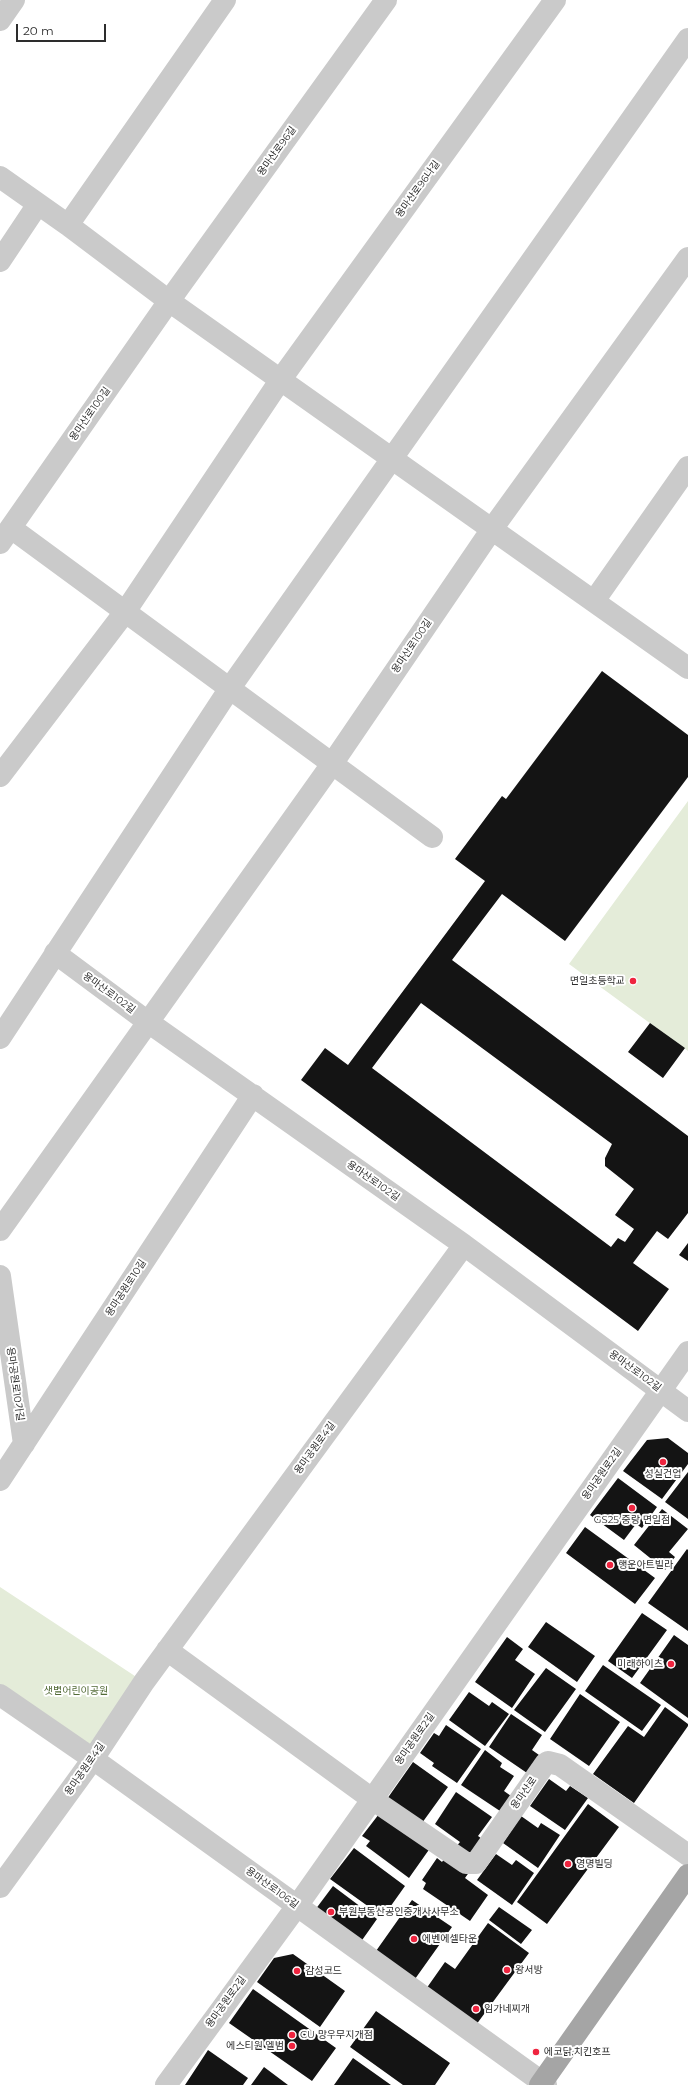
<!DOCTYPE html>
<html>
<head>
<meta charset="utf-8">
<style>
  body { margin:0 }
  #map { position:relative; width:688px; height:2085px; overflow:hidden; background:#fff; font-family:Montserrat,sans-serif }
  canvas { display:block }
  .scale { position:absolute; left:16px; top:24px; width:90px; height:18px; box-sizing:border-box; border:2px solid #2d2d2d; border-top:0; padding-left:5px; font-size:12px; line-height:14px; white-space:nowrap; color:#2d2d2d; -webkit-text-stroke:3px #fff; paint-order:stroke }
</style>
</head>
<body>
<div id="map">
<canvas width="688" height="2085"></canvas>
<div class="scale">20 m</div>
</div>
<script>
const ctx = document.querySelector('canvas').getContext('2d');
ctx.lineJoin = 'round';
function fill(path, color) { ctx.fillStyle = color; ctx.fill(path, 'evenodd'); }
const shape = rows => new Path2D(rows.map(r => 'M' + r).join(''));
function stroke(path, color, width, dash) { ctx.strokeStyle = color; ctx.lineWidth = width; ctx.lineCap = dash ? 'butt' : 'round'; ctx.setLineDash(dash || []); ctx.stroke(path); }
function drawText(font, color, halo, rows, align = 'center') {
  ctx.font = font + ' Montserrat,"Noto Sans KR",sans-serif'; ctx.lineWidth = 4; ctx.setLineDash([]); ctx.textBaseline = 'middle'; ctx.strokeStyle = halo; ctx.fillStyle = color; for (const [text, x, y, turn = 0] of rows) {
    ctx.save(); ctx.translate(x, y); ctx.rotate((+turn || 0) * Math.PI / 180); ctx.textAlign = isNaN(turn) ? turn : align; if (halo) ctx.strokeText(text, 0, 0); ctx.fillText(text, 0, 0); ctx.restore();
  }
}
fill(shape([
  [688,801,688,1051,569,964],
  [0,1587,144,1682,90,1756,0,1694]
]), '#e4ecd9');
fill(shape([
  [602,671,688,735,688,777,565,941,502,894,452,960,688,1136,688,1213,668,1239,657,1231,633,1263,669,1289,638,1331,301,1080,325,1048,348,1065,485,881,455,859,502,796,506,799],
  [421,1003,612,1144,605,1158,605,1166,634,1189,615,1215,634,1229,625,1242,618,1238,611,1247,372,1068],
  [650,1023,685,1048,663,1078,628,1052],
  [688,1243,688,1261,679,1255],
  [668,1438,688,1453,688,1464,662,1499,623,1471,647,1440],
  [688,1472,688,1519,665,1502],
  [618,1478,657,1507,642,1528,636,1524,624,1540,590,1515],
  [662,1509,688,1529,669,1552,675,1557,665,1570,634,1545],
  [585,1527,655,1578,635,1604,566,1553],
  [687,1549,688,1550,688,1631,648,1603],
  [642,1613,667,1630,632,1678,608,1661],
  [546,1622,595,1656,577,1682,528,1647],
  [674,1635,688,1645,688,1718,640,1683],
  [507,1637,523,1649,515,1660,535,1674,512,1708,475,1682],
  [603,1665,661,1705,642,1731,585,1691],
  [546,1668,576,1689,545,1732,514,1710],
  [469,1692,489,1706,492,1702,509,1714,485,1746,449,1720],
  [580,1694,620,1722,589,1766,550,1739],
  [665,1707,688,1724,688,1726,634,1803,593,1774,628,1726,644,1737],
  [511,1714,542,1735,532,1750,539,1755,527,1773,489,1747],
  [446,1725,481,1749,457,1783,432,1766,434,1763,420,1753,434,1733,439,1736],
  [485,1750,502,1763,500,1767,514,1776,504,1791,511,1796,500,1811,461,1785],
  [413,1762,448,1787,422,1823,387,1799],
  [549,1779,566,1791,570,1786,588,1798,565,1830,530,1806],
  [456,1792,492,1817,478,1836,485,1841,472,1860,455,1848,460,1842,435,1824],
  [588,1804,619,1827,547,1924,517,1902],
  [379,1814,433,1844,409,1878,366,1846,370,1841,362,1836],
  [521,1816,538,1828,541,1823,560,1835,538,1868,503,1843],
  [354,1848,405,1886,383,1917,330,1879],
  [496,1854,512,1865,516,1860,534,1873,512,1905,477,1880],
  [447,1855,470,1871,465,1878,488,1895,470,1921,423,1889,426,1883,422,1880,437,1858,442,1862],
  [333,1886,377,1919,360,1943,315,1910],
  [412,1900,452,1927,415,1979,376,1951],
  [499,1907,532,1930,521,1944,489,1920],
  [488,1923,529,1953,476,2025,426,1989,445,1962,455,1969],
  [293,1954,345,1991,320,2027,257,1982,274,1958],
  [253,1989,336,2048,312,2081,229,2023],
  [376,2011,450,2063,435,2085,403,2085,350,2047],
  [208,2050,248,2078,243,2085,185,2085],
  [353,2058,391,2085,334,2085],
  [264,2067,288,2085,251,2085]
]), '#141414');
stroke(shape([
  [0,20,14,0],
  [0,177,68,225,169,301,688,668],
  [68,225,225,0],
  [0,261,38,204],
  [11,528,432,837],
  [0,543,169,301,386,0],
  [594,601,688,467],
  [0,776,125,612,281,379,555,0],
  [55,953,148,1022,464,1245,688,1411],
  [0,1038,230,688,688,39],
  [0,1230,332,764,492,529,688,258],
  [0,1276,24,1444],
  [0,1480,253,1095],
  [167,1650,372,1799,466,1863,476,1863,545,1764,548,1762,560,1765,688,1855],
  [0,1695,93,1759,546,2085],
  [0,1887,93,1759,144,1682,464,1245],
  [166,2085,297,1906,688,1352]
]), '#cacaca', 22);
stroke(shape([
  [540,2085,688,1875]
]), '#a5a5a5', 22);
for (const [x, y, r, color] of [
  [633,981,4,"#ef243f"],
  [663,1462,4,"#ef243f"],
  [632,1508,4,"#ef243f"],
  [610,1565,4,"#ef243f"],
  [671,1664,4,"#ef243f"],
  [568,1864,4,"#ef243f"],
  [331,1912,4,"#ef243f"],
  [414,1939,4,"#ef243f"],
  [507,1970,4,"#ef243f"],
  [297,1971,4,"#ef243f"],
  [476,2009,4,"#ef243f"],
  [292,2035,4,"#ef243f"],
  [292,2046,4,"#ef243f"],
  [536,2052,4,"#ef243f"]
]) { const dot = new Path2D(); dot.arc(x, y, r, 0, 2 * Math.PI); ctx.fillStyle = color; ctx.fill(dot); stroke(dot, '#fff', 1.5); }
drawText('10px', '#2d2d2d', '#fff', [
  ["용마산로96길",277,151,-54],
  ["용마산로96나길",418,189,-54],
  ["용마산로100길",90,414,-55],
  ["용마산로100길",412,646,-56],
  ["용마산로102길",109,993,36],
  ["용마산로102길",373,1181,35],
  ["용마공원로10길",126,1288,-57],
  ["용마산로102길",635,1371,36],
  ["용마공원로10가길",15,1384,82],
  ["용마공원로4길",315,1448,-54],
  ["용마공원로2길",602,1474,-55],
  ["용마공원로2길",415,1739,-55],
  ["용마공원로4길",85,1769,-55],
  ["용마산로",524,1793,-55],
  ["용마산로106길",272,1888,36],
  ["용마공원로2길",226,2002,-54]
]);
drawText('10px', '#2d2d2d', '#fff', [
  ["면일초등학교",625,981,"right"],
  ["성실건업",663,1474,"center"],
  ["GS25 중랑 면일점",632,1520,"center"],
  ["행운아트빌라",618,1565],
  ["미래하이츠",663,1664,"right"],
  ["영명빌딩",576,1864],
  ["부원부동산공인중개사사무소",339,1912],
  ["에벤에셀타운",422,1939],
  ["왕서방",515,1970],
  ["감성코드",305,1971],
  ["임가네찌개",484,2009],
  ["CU 망우무지개점",300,2035],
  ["에스티원 엘범",284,2046,"right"],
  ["에코닭.치킨호프",544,2052]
], 'left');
drawText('10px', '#536b38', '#fff', [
  ["샛별어린이공원",76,1691]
]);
</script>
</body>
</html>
